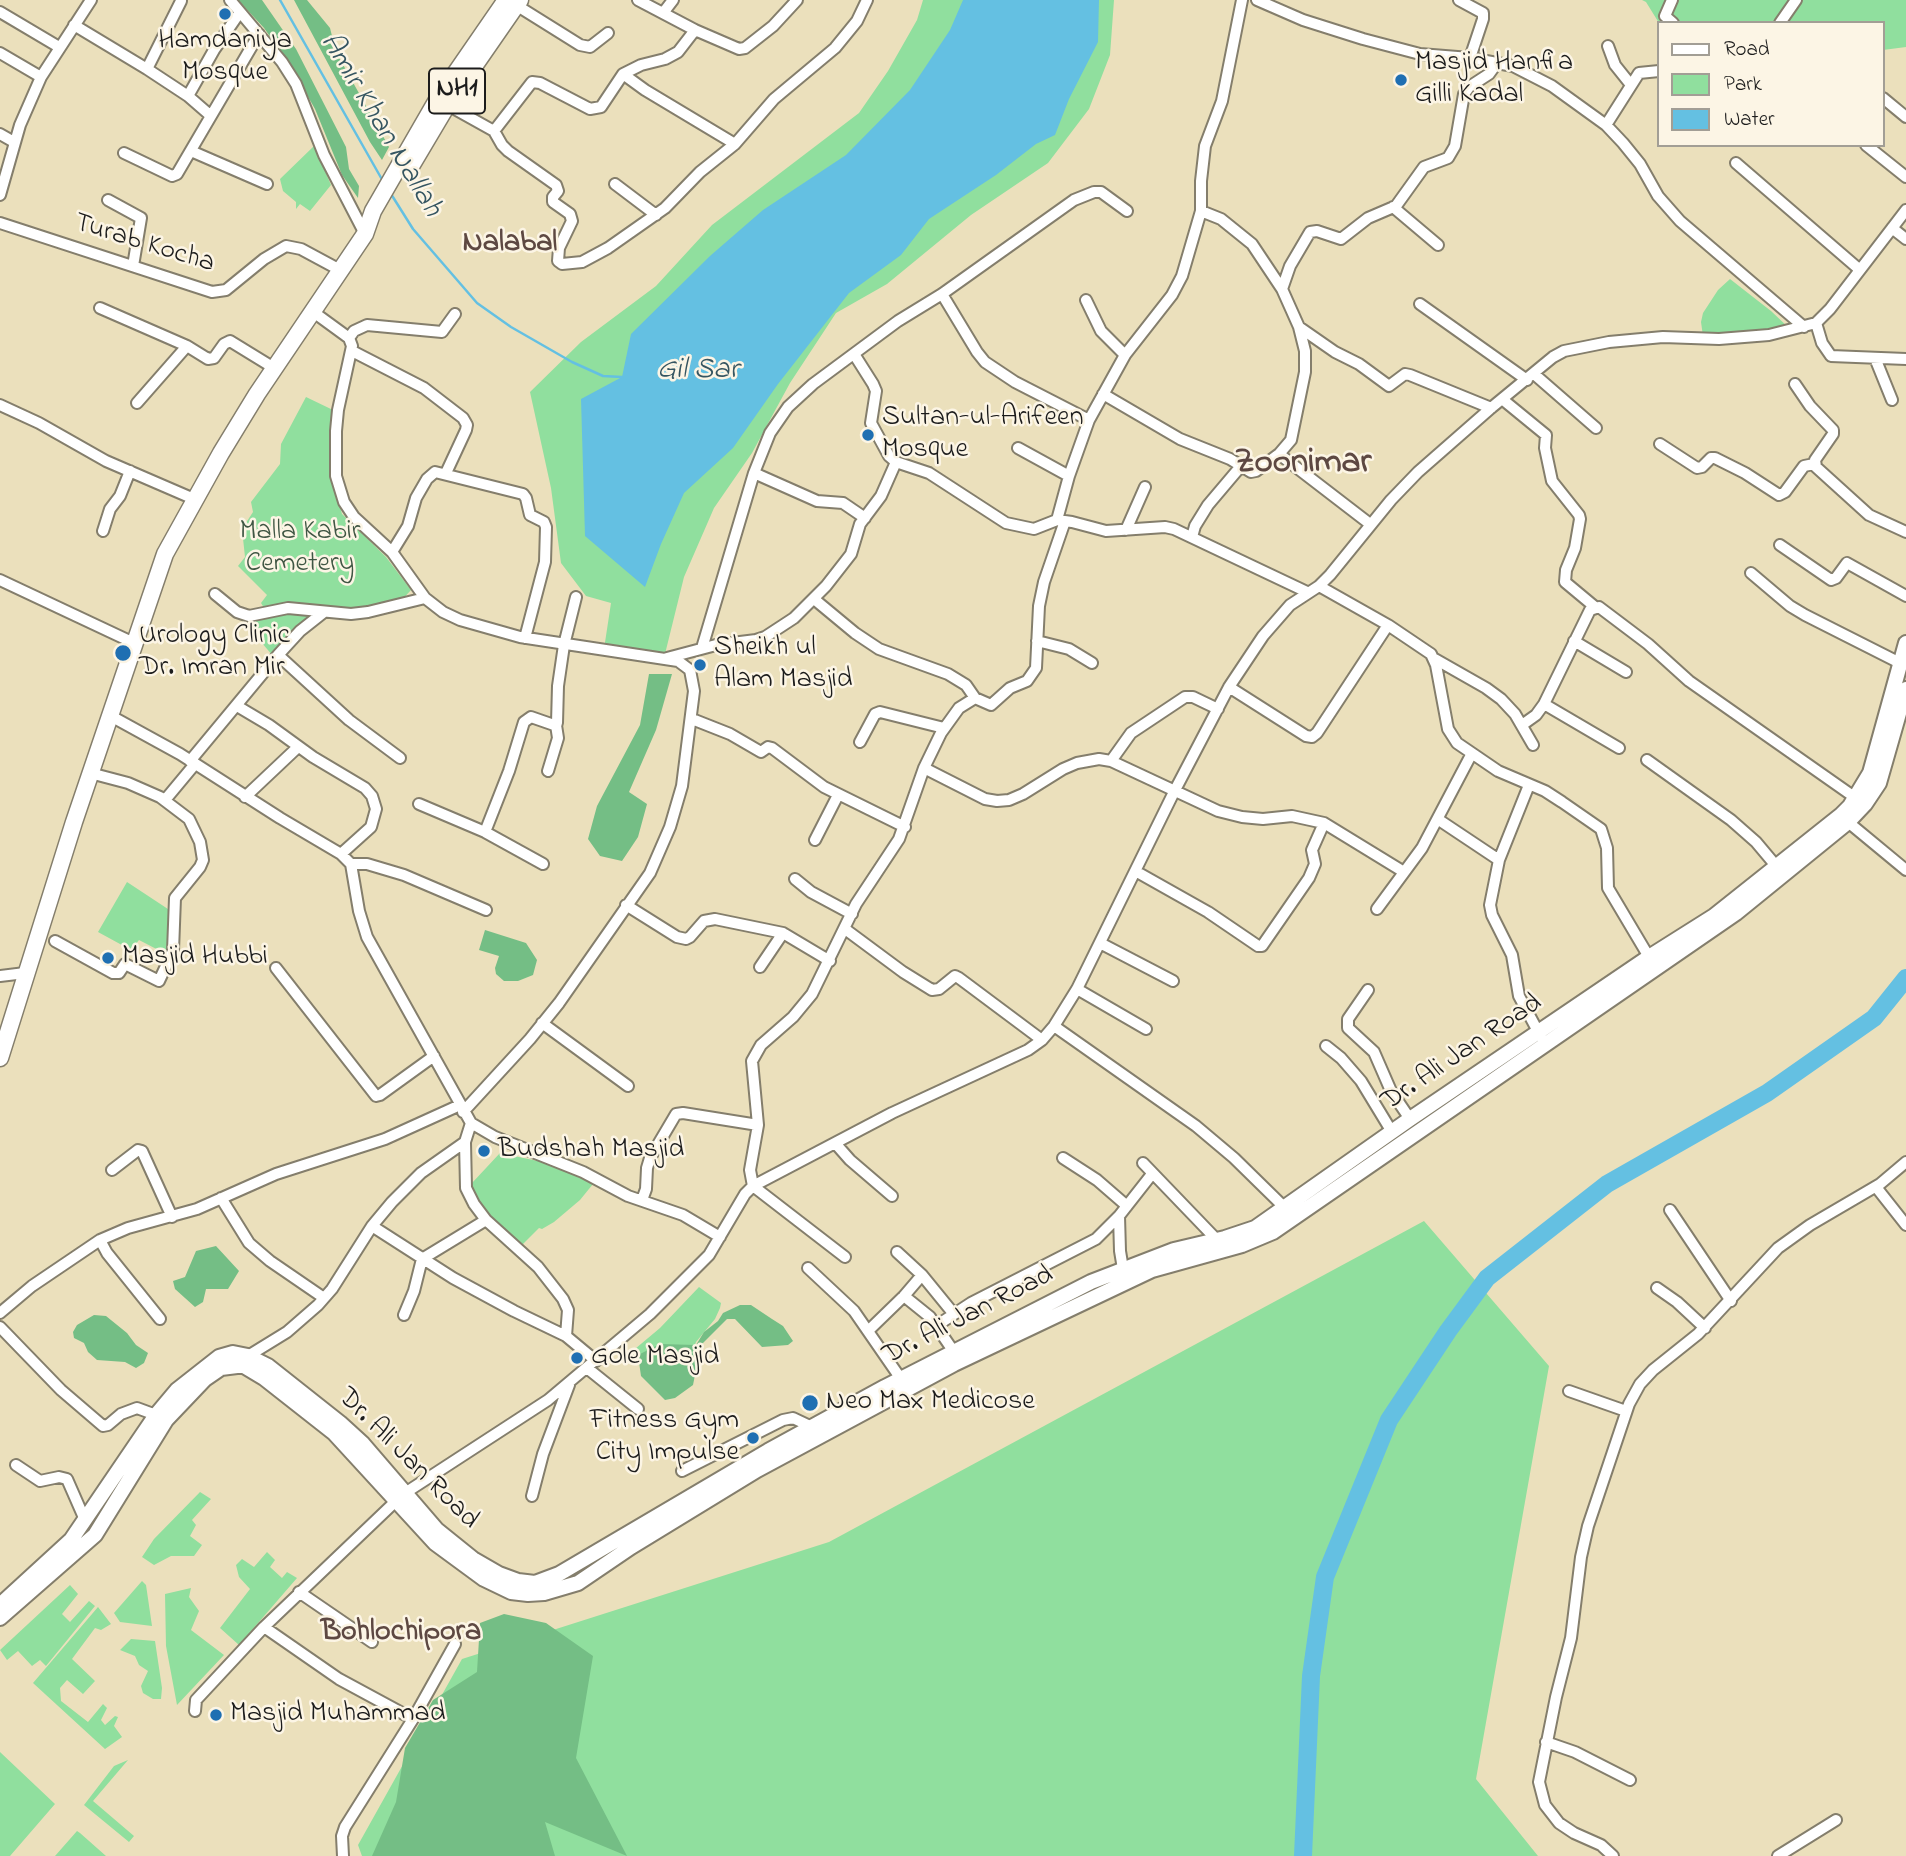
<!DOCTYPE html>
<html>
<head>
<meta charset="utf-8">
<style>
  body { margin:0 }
  #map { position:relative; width:1906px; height:1856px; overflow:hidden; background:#ebe0bc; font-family:"Indie Flower",sans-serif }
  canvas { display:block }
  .legend { position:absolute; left:1657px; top:21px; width:228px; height:126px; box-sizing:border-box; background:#fcf5e5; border:2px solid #a29e95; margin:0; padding:9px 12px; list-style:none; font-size:21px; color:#1c1c1c }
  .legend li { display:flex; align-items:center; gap:14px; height:35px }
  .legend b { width:35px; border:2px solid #a29e95 }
</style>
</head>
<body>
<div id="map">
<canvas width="1906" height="1856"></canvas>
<ul class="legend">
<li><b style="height:9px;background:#fff"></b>Road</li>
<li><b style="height:19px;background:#90df9e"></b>Park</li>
<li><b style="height:19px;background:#64c0e2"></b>Water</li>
</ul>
</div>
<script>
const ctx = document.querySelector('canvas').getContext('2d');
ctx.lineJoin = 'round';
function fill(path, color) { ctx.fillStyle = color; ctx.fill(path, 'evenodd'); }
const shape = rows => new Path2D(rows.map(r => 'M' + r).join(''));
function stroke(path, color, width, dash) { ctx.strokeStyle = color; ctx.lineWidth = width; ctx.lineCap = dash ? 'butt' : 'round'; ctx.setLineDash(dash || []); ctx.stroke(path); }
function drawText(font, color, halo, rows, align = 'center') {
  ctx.font = font + ' "Indie Flower",sans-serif'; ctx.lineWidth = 5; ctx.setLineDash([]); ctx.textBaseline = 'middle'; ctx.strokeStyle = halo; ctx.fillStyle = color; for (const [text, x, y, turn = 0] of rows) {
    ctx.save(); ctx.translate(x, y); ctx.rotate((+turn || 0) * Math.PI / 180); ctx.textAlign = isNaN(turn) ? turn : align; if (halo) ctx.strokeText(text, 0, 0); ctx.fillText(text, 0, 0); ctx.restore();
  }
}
fill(shape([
  [923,0,1114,0,1110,55,1089,109,1048,163,971,215,887,284,836,313,790,383,752,453,714,508,684,577,665,654,604,649,611,603,586,596,561,563,551,488,530,392,581,342,656,286,712,225,859,113,888,71,917,20],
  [1642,0,1906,0,1906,47,1883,50,1883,23,1659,23,1646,2],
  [314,146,331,185,310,211,300,204,296,209,296,202,283,191,280,179],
  [1730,279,1771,311,1790,329,1703,336,1701,322,1703,313,1718,290],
  [306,397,333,410,335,488,342,514,386,557,411,590,400,602,362,611,266,611,261,603,267,595,238,566,245,557,242,529,253,512,251,502,280,464,281,444],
  [296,613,313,616,273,656,250,629,253,621],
  [127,882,171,911,168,955,139,940,131,950,98,932],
  [500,1153,552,1164,593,1184,580,1200,554,1222,542,1229,539,1228,521,1246,490,1219,472,1194,472,1183],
  [1424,1221,1549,1366,1476,1779,1538,1856,362,1856,358,1845,462,1659,829,1542],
  [699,1287,721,1303,720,1308,715,1319,696,1342,691,1355,648,1364,630,1364,623,1359,660,1328],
  [200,1492,211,1499,192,1520,196,1525,190,1536,202,1545,194,1556,171,1556,154,1565,142,1557,154,1539],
  [267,1552,275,1560,270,1567,282,1578,287,1572,297,1578,239,1645,220,1628,250,1589,239,1577,236,1565,242,1559,254,1567],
  [142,1581,146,1585,152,1626,120,1622,114,1613],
  [70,1585,78,1594,62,1614,70,1622,89,1601,95,1606,46,1666,40,1660,32,1666,18,1651,7,1660,0,1650],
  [191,1588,189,1597,199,1611,191,1630,224,1655,177,1705,166,1646,165,1594],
  [98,1607,111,1624,101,1630,95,1628,72,1659,95,1681,83,1694,67,1680,60,1688,61,1701,88,1722,103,1704,107,1708,101,1720,105,1725,115,1716,118,1717,114,1726,122,1737,105,1749,33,1683],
  [131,1639,155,1641,162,1688,161,1699,153,1699,143,1693,141,1686,148,1671,139,1665,135,1656,120,1650],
  [0,1752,55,1804,10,1856,0,1856],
  [128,1760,93,1801,134,1836,129,1842,84,1805,114,1766],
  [77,1831,80,1833,106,1856,55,1856]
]), '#90df9e');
fill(shape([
  [238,0,262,0,296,49,346,147,349,169,359,186,358,198,342,175,315,109,290,65,264,28],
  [294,0,307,0,330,28,336,52,389,147,382,160,370,142],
  [649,674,672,674,656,730,629,792,647,804,638,837,622,861,600,856,588,839,597,806,640,725],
  [485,930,526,943,537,960,533,975,518,981,504,981,496,974,495,968,499,956,479,950],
  [216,1246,239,1271,228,1289,206,1289,203,1302,195,1307,175,1289,173,1281,185,1277,196,1251],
  [740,1305,751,1305,772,1319,783,1326,793,1341,788,1345,762,1347,735,1319,727,1319,701,1345,693,1385,675,1398,665,1400,641,1376,638,1355,660,1344,696,1345,704,1332,718,1321,723,1313],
  [94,1315,106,1316,127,1333,136,1345,148,1353,144,1363,136,1368,125,1362,97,1360,88,1352,84,1343,74,1338,73,1332,77,1325],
  [504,1614,546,1623,593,1656,576,1758,627,1856,545,1822,555,1856,372,1856,396,1802,405,1748,433,1700,477,1672,480,1623]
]), '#74be85');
fill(shape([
  [963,0,1099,0,1098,42,1069,99,1055,135,1036,144,996,175,929,219,901,255,849,293,778,384,733,448,684,493,661,544,645,587,585,536,581,399,622,377,631,334,710,256,763,210,846,155,910,90,950,30]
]), '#64c0e2');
stroke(shape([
  [280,0,384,183],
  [391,194,413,229,477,303,511,327,572,362,603,376,622,377]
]), '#64c0e2', 2.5);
stroke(shape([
  [1303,1856,1311,1676,1325,1577,1389,1420,1448,1331,1487,1278,1607,1184,1767,1093,1874,1018,1906,978]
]), '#64c0e2', 18);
const minor = shape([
  [230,0,282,62,296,84,324,155,365,234],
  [638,0,695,30,739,49,745,48,773,26,797,0],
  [1257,0,1303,20,1363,39,1420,54,1470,58,1513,66,1552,86,1606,125,1623,143,1640,164,1658,196,1680,221,1804,327],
  [1459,0,1483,13,1483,19,1470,58],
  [1672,0,1665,16,1673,23],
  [516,5,580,45,590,47,608,33],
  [0,12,59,47],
  [663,13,673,0],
  [1780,23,1796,0],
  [74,25,147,69,188,96,211,116],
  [1608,46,1615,65,1631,85],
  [0,53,41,77],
  [147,69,181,1],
  [623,74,645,90,735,144],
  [188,96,214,50,240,12],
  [1883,98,1906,117],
  [442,102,494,131,532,82,540,83,590,109,601,107,623,74,641,65,665,59,678,52,695,30],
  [1606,125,1639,73,1659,71],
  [494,131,502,145,508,151,556,185,558,191,553,197,553,202,570,214,572,221,559,248,558,261,562,264,582,262,608,248,665,208,700,172,735,144,774,99,835,48,857,21,867,0],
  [0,134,14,142],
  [1866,145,1906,177],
  [191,151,267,184],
  [124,153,172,176,177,174,259,34],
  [1736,163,1860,270],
  [615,184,656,215],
  [0,195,20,125,41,77,91,0],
  [108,200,141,218,133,266],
  [1393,207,1438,245],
  [0,223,212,292,226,290,264,259,286,246,301,249,340,270],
  [1892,228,1906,239],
  [1282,289,1290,266,1310,232,1317,231,1341,239,1368,218,1396,206,1424,167,1448,158,1455,146,1464,94,1469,87,1489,74,1497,63],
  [942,294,977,352,985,362,1015,382,1089,420],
  [1086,300,1101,331,1125,355],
  [1420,304,1527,380],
  [100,308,187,346,208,359,214,358,224,344,230,341,274,368],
  [312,311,349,338,352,346,338,410,336,431,336,476,344,502,354,517,392,552,425,598,443,612,460,620,520,637,678,661,690,670,694,691,682,786,670,827,650,873,559,1003,530,1039,463,1112],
  [1816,323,1822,343,1831,356,1906,359],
  [1299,327,1335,352,1359,364,1389,386,1405,374,1410,375,1491,408],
  [349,338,354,331,367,325,442,332,455,314],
  [352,351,424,388,463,418,467,425,466,430,446,473],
  [854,354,873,384,876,391,871,423,889,456,896,462,929,473,1006,523,1034,529,1057,520,1072,522,1106,531,1165,527,1174,529,1307,592],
  [1875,358,1892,400],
  [1534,374,1596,428],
  [1795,384,1810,406,1833,430,1833,434,1815,460,1816,467,1869,515,1906,532],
  [1103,394,1180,439,1230,459,1251,472,1256,471,1279,454,1291,440,1305,372,1305,351,1299,327,1282,289,1252,244,1221,219,1201,211],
  [1502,399,1546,435,1545,448,1552,481,1579,515,1580,519,1575,548,1566,570,1565,582,1595,607],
  [137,403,187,346],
  [0,405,39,423,106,461,194,499],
  [1660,444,1697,468,1702,467,1711,458,1715,458,1745,473,1779,495,1785,492,1804,466,1814,464],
  [1018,448,1069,476],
  [1279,454,1370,524],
  [754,473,817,501,843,503,865,518],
  [1057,520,1069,476,1089,420,1125,355,1172,295,1182,276,1201,211,1201,181,1205,146,1222,101,1242,0],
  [1126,530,1145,487],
  [103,531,110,509,120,496,130,471],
  [1192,537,1195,526,1208,505,1241,466],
  [1780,545,1831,580,1836,578,1847,563,1906,596],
  [392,552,408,526,416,498,427,479,435,472,523,494,526,498,530,515,544,522,546,527,545,562,525,638],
  [1751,573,1790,606,1805,615,1900,663],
  [0,580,134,643],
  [1319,586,1388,625,1431,654,1436,665,1448,729,1457,743,1498,771,1545,791,1562,802,1601,829,1607,848,1608,888,1649,957],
  [215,594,237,612,249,616,288,608,351,614,368,612,425,598],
  [814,599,855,633,879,649,948,674,966,685,975,698,991,705,1010,688,1027,681,1036,668,1039,606,1044,582,1065,521],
  [1037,641,1069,649,1092,663],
  [1574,641,1626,672],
  [702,648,754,473,770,433,788,407,813,384,898,321,942,294,1074,200,1094,192,1101,192,1127,211],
  [278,655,349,720,400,758],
  [667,658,716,645,756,640,765,637,794,618,826,586,851,554,860,524,881,496,896,462],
  [1435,659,1486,688,1501,699,1515,714,1533,745],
  [1229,687,1306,736,1312,737,1317,733,1388,625],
  [1544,704,1619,748],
  [237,706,269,725,313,757,365,788,372,796,376,809,371,827,341,854],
  [109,715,180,754,280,818,341,854,351,864,359,911,367,937,471,1123,495,1137,583,1172,628,1196,683,1215,720,1237],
  [692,719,730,734,761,752,768,747,772,748,824,787,905,827],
  [1522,725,1536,715,1544,704,1590,610,1599,607,1648,644,1689,681,1860,801],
  [860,742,875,714,880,712,944,728],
  [1647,760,1731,820,1756,842,1777,867],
  [190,761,278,655,300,631,324,612],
  [1111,761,1131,733,1185,697,1193,697,1218,709],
  [924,768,985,799,997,801,1009,800,1023,794,1063,769,1077,763,1099,759,1111,761,1218,811,1242,817,1263,819,1292,816,1324,823,1404,872],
  [548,771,558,738,556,725],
  [1529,785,1499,860,1490,905,1492,915,1512,955,1519,996,1541,1037],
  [245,797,298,747],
  [165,800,195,764],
  [419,804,485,832,543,864],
  [1439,820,1499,860],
  [1848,822,1906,870],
  [485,832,509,771,524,722,531,717,554,725,557,723,558,686,564,645,576,597],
  [815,840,838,795],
  [351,864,367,864,404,875,486,910],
  [1137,872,1208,912,1258,946,1262,946,1309,878,1315,864,1312,850,1324,823],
  [795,879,811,892,852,914],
  [626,905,677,937,686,939,690,937,704,921,715,919,783,933,830,961],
  [1377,909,1422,848,1471,755],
  [845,929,903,972,932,990,939,989,955,976,959,978,1042,1040],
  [55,941,113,973,119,973,125,964,159,981,173,951,175,898,200,867,203,860,200,842,189,819,160,797,128,783,90,773],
  [1100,943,1173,981],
  [760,967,783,933],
  [276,968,376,1096,380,1095,434,1056],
  [0,976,25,973],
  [1077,989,1146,1029],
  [1368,990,1348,1019,1348,1028,1374,1052,1391,1091,1410,1119],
  [542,1023,628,1086],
  [1054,1026,1196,1126,1234,1158,1285,1208],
  [1326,1046,1341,1058,1361,1081,1392,1132],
  [471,1123,465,1142,466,1188,474,1204,486,1220,538,1267,563,1299,568,1310,566,1336],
  [835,1143,850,1160,892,1196],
  [1063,1158,1097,1180,1127,1206],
  [1143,1163,1217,1240],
  [112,1170,138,1150,142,1151,172,1217],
  [1876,1187,1906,1225],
  [221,1198,249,1243,270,1261,324,1298],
  [642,1200,646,1189,647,1168,650,1158,676,1114,683,1113,758,1125],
  [1670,1210,1731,1301],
  [1119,1216,1120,1251,1123,1269],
  [372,1226,453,1278,514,1311,566,1336,596,1361],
  [100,1240,107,1253,160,1319],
  [897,1252,922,1275,953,1313],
  [845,1257,753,1186,750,1170,758,1125,752,1061,761,1045,793,1017,812,994,856,904,899,839,924,768,941,733,959,708,975,698],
  [808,1268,854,1311,901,1379],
  [1657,1288,1677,1302,1705,1328],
  [904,1296,930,1317,954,1352],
  [0,1313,32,1286,100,1240,128,1228,197,1209,276,1174,385,1139,460,1105],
  [404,1315,414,1291,422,1259,486,1220],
  [936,1326,971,1303,1096,1239,1119,1216,1152,1174],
  [0,1327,61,1390,103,1426,108,1425,121,1414,137,1408,156,1415],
  [869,1330,904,1296,922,1275],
  [248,1356,287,1332,318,1305,332,1289,372,1226,392,1202,421,1173,465,1142],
  [587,1368,638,1409],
  [1569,1391,1626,1411],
  [16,1465,40,1481,59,1477,67,1479,85,1520],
  [682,1471,783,1420,793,1418,812,1427],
  [405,1493,548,1400,650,1314,709,1255,745,1194,753,1186,892,1113,1028,1050,1042,1040,1054,1026,1077,989,1174,792,1229,687,1263,636,1290,605,1319,586,1330,575,1391,500,1418,472,1491,408,1553,357,1564,351,1609,342,1663,337,1719,339,1769,335,1816,323,1830,309,1906,210],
  [532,1496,543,1454,569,1385],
  [299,1592,372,1642],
  [264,1627,339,1679,413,1719],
  [195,1711,196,1700,264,1627,396,1501],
  [1546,1742,1575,1752,1630,1780],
  [343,1856,342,1836,345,1827,413,1719,455,1644],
  [1613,1856,1601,1845,1574,1833,1559,1823,1545,1805,1539,1782,1556,1697,1571,1638,1581,1557,1588,1526,1629,1404,1640,1384,1653,1370,1698,1334,1778,1248,1810,1225,1880,1184,1906,1162],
  [1778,1856,1836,1820]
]);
const major = shape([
  [0,1605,71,1540,156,1415,177,1390,219,1357,233,1353,248,1356,268,1366,340,1423,363,1444,437,1530,473,1559,499,1574,518,1581,535,1583,559,1574,768,1451,885,1387,1091,1282,1174,1250,1225,1238,1255,1228,1410,1119,1649,957,1714,916,1841,815,1850,806,1870,773,1906,643],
  [0,1618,95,1535,166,1420,205,1379,221,1368,237,1366,244,1366,264,1378,334,1433,435,1543,484,1579,511,1592,528,1594,544,1593,578,1583,631,1547,757,1470,954,1364,1152,1270,1242,1245,1273,1232,1736,913,1848,822,1865,804,1879,783,1906,689]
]);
const highway = shape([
  [410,168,448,104,520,0],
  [0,1058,74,822,165,554,221,453,257,394,365,234,373,211,437,100,506,0]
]);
stroke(minor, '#847e6c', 14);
stroke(major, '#847e6c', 18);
stroke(highway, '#847e6c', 19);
stroke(minor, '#fff', 10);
stroke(major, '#fff', 14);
stroke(highway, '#fff', 16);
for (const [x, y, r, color] of [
  [225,14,7,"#1f6fb2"],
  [1401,80,7,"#1f6fb2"],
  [868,435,7,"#1f6fb2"],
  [123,653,9,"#1f6fb2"],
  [700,665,7,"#1f6fb2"],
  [108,958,7,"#1f6fb2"],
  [484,1151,7,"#1f6fb2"],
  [577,1358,7,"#1f6fb2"],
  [810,1403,9,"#1f6fb2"],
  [753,1438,7,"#1f6fb2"],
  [216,1715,7,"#1f6fb2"]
]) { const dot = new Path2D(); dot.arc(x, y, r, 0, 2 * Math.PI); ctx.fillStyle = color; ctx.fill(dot); stroke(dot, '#fcf5e5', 2.5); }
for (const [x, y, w] of [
  [457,91,56]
]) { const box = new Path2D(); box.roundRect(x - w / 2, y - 22.5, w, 45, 5); ctx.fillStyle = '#fcf5e5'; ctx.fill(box); stroke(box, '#1c1c1c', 2); }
drawText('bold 26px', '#1c1c1c', null, [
  ["NH1",457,91]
]);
drawText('28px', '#1c1c1c', '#fcf5e5', [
  ["Hamdaniya",225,42,"center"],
  ["Mosque",225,74,"center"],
  ["Masjid Hanfia",1415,64],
  ["Gilli Kadal",1415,96],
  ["Sultan-ul-Arifeen",882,419],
  ["Mosque",882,451],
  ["Urology Clinic",139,637],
  ["Dr. Imran Mir",139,669],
  ["Sheikh ul",714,649],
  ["Alam Masjid",714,681],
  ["Masjid Hubbi",122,958],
  ["Budshah Masjid",498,1151],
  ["Gole Masjid",591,1358],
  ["Neo Max Medicose",826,1403],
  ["Fitness Gym",739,1422,"right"],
  ["City Impulse",739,1454,"right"],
  ["Masjid Muhammad",230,1715]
], 'left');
drawText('28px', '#1c1c1c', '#fcf5e5', [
  ["Turab Kocha",144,245,17],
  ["Dr. Ali Jan Road",1463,1054,-34],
  ["Dr. Ali Jan Road",969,1317,-27],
  ["Dr. Ali Jan Road",407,1460,45]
]);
drawText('28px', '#3f5643', '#fcf5e5', [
  ["Malla Kabir",300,533],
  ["Cemetery",300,565]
]);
drawText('italic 30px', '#355561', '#fcf5e5', [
  ["Amir Khan Nallah",379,126,59],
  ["Gil Sar",698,372]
]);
drawText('bold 30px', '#5d4842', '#fcf5e5', [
  ["Nalabal",510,245],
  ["Bohlochipora",401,1634]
]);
drawText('bold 35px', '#5d4842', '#fcf5e5', [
  ["Zoonimar",1303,465]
]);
</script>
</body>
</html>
